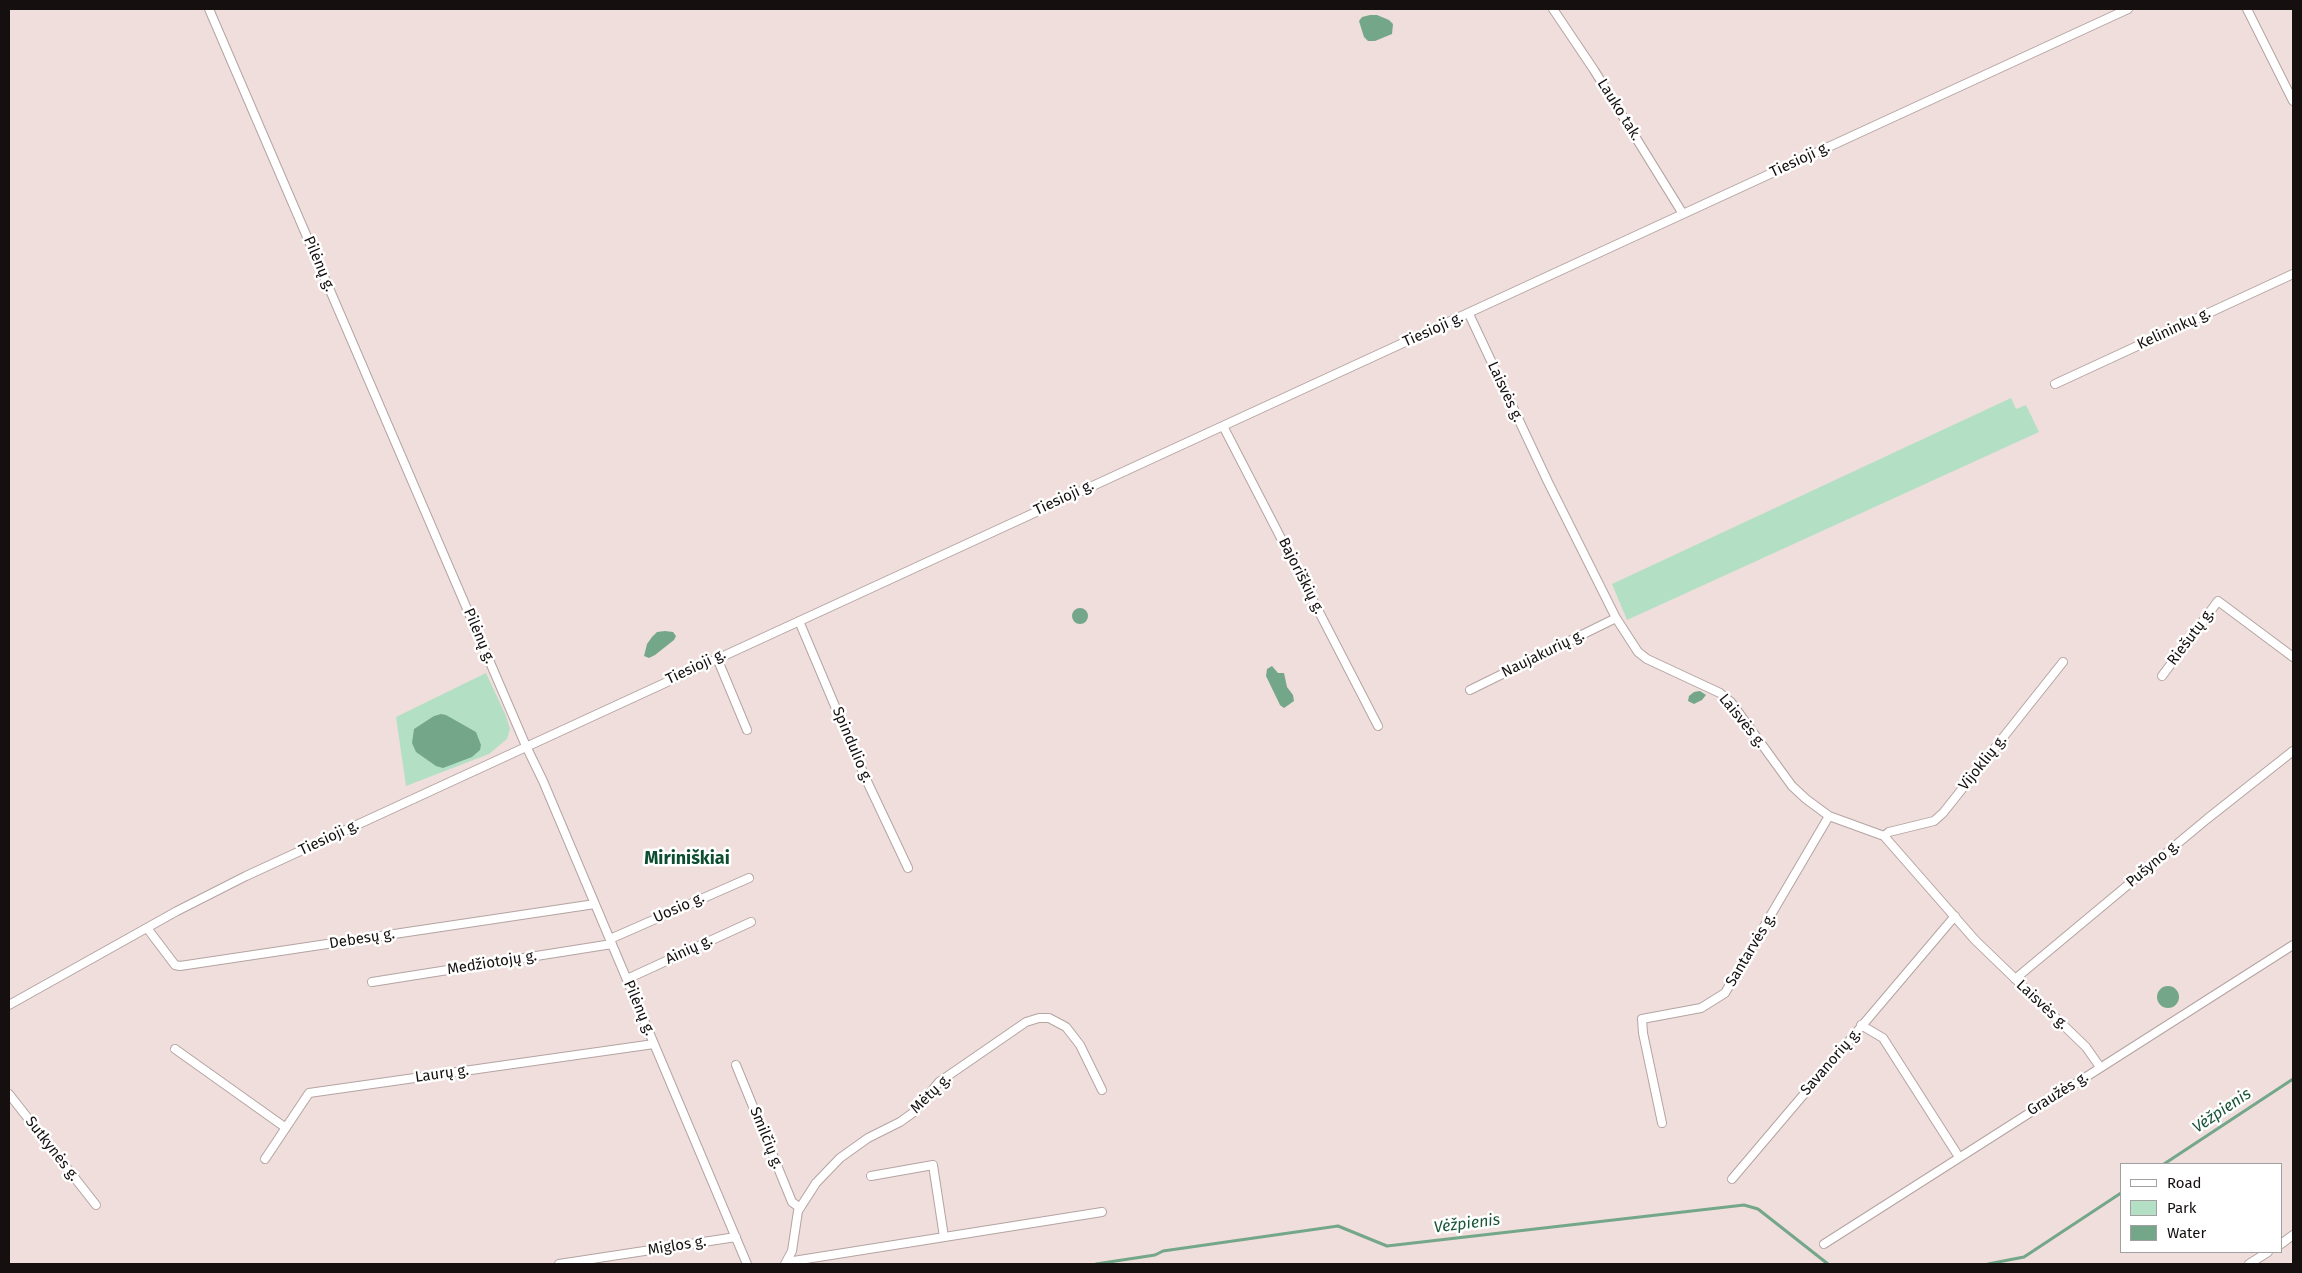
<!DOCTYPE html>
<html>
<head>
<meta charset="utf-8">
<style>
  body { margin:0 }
  #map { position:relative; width:2302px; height:1273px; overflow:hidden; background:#efdedb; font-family:"Fira Sans",sans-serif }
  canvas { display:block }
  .frame { position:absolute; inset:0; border:10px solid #15100f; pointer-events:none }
  .legend { position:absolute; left:2120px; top:1163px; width:162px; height:90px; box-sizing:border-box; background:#fff; border:1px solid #a19f9f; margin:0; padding:6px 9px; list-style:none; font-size:15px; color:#15100f }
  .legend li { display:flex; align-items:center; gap:10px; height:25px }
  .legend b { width:25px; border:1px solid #a19f9f }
</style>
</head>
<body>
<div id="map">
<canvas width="2302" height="1273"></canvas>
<div class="frame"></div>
<ul class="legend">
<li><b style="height:6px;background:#fff"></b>Road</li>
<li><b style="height:14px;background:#b3e0c5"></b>Park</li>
<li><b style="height:14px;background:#74a78a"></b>Water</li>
</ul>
</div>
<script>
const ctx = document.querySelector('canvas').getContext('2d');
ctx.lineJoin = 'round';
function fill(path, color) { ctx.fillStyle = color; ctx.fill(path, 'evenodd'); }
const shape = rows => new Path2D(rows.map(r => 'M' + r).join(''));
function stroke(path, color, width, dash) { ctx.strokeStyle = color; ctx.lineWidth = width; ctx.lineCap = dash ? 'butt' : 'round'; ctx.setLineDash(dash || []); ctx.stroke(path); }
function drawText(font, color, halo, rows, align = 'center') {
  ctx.font = font + ' "Fira Sans",sans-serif'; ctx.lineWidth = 5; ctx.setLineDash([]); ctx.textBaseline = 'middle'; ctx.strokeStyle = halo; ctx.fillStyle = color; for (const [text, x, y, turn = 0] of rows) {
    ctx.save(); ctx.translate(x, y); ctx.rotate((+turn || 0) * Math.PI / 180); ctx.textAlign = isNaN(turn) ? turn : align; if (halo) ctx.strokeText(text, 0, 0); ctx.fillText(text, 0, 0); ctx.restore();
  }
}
fill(shape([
  [2011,398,2016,409,2026,405,2039,432,1627,620,1612,584],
  [486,673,506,716,510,729,507,739,489,754,406,786,396,717]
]), '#b3e0c5');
fill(shape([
  [1370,15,1377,15,1389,20,1393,24,1392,34,1375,41,1368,41,1364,37,1359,21,1362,17],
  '1072 616a8 8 0 1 1 16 0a8 8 0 1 1-16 0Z',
  [665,631,673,632,676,636,674,640,655,655,649,658,644,656,647,644,652,637,657,632],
  [1272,666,1278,673,1284,673,1287,687,1293,695,1294,701,1284,708,1280,705,1266,676,1267,669],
  [1700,691,1706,695,1702,700,1694,704,1688,701,1689,696,1694,692],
  [441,714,446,715,476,732,481,745,480,750,472,757,443,768,436,766,416,752,412,743,414,729,434,716],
  '2157 997a11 11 0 1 1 22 0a11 11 0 1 1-22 0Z'
]), '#74a78a');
stroke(shape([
  [2164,1164,2293,1079],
  [1096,1264,1155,1255,1163,1251,1338,1226,1387,1246,1744,1205,1758,1209,1828,1264],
  [1988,1264,2024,1257,2121,1193]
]), '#74a78a', 3);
const minor = shape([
  [209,9,526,746,543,781,747,1264],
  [1553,9,1594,70,1683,214],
  [2247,9,2293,101],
  [1469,314,1548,482,1616,618,1638,652,1647,659,1720,693,1731,702,1792,786,1806,799,1829,816,1884,836,1975,940,2086,1047,2100,1067],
  [2055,384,2293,274],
  [1223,426,1378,726],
  [799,621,865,777,908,868],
  [717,658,747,730],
  [2162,676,2218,601,2293,657],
  [1470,690,1616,618],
  [1884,836,1889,832,1934,821,1943,813,2063,662],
  [147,928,175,965,180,966,595,904],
  [610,939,749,878],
  [627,979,751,922],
  [2015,979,2207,819,2293,751],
  [372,982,612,944],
  [9,1005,177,911,246,876,2128,9],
  [1861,1025,1883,1038,1959,1157],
  [175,1049,286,1128],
  [736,1065,792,1202,800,1208],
  [9,1094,96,1205],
  [1662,1123,1643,1033,1642,1019,1701,1008,1725,993,1829,816],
  [265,1159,309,1093,654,1044],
  [871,1176,933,1165,944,1237],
  [1732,1179,1955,916],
  [1824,1244,2293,945],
  [2281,1244,2293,1235],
  [787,1262,1102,1212],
  [559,1264,736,1237],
  [785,1264,792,1251,798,1211,816,1183,840,1158,868,1138,900,1122,914,1112,939,1082,1026,1022,1039,1018,1049,1018,1066,1027,1080,1045,1102,1090],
  [2249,1264,2268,1252]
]);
stroke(minor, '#b4a4a2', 10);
stroke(minor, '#fff', 8);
drawText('15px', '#15100f', '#fff', [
  ["Lauko tak.",1619,110,58],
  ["Tiesioji g.",1800,160,-25],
  ["Pilėnų g.",319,264,67],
  ["Kelininkų g.",2174,329,-25],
  ["Tiesioji g.",1433,330,-24],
  ["Laisvės g.",1505,392,65],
  ["Tiesioji g.",1064,498,-25],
  ["Bajoriškių g.",1301,576,63],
  ["Pilėnų g.",479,636,67],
  ["Riešutų g.",2191,637,-53],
  ["Naujakurių g.",1543,654,-26],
  ["Tiesioji g.",696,667,-25],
  ["Laisvės g.",1742,721,51],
  ["Spindulio g.",852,745,67],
  ["Vijoklių g.",1983,763,-51],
  ["Tiesioji g.",329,838,-25],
  ["Pušyno g.",2153,864,-40],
  ["Uosio g.",679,908,-24],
  ["Debesų g.",362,939,-9],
  ["Ainių g.",689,950,-25],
  ["Santarvės g.",1751,950,-59],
  ["Medžiotojų g.",492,963,-9],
  ["Laisvės g.",2042,1005,43],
  ["Pilėnų g.",639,1008,67],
  ["Savanorių g.",1831,1062,-49],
  ["Laurų g.",442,1074,-8],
  ["Mėtų g.",931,1094,-44],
  ["Graužės g.",2058,1094,-32],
  ["Smilčių g.",766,1138,68],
  ["Sutkynės g.",52,1149,52],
  ["Miglos g.",677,1246,-9]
]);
drawText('italic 16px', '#185638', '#fff', [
  ["Vėžpienis",2222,1111,-34],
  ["Vėžpienis",1467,1224,-7]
]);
drawText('bold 18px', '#0d4e31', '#fff', [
  ["Miriniškiai",687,859]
]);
</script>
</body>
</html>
